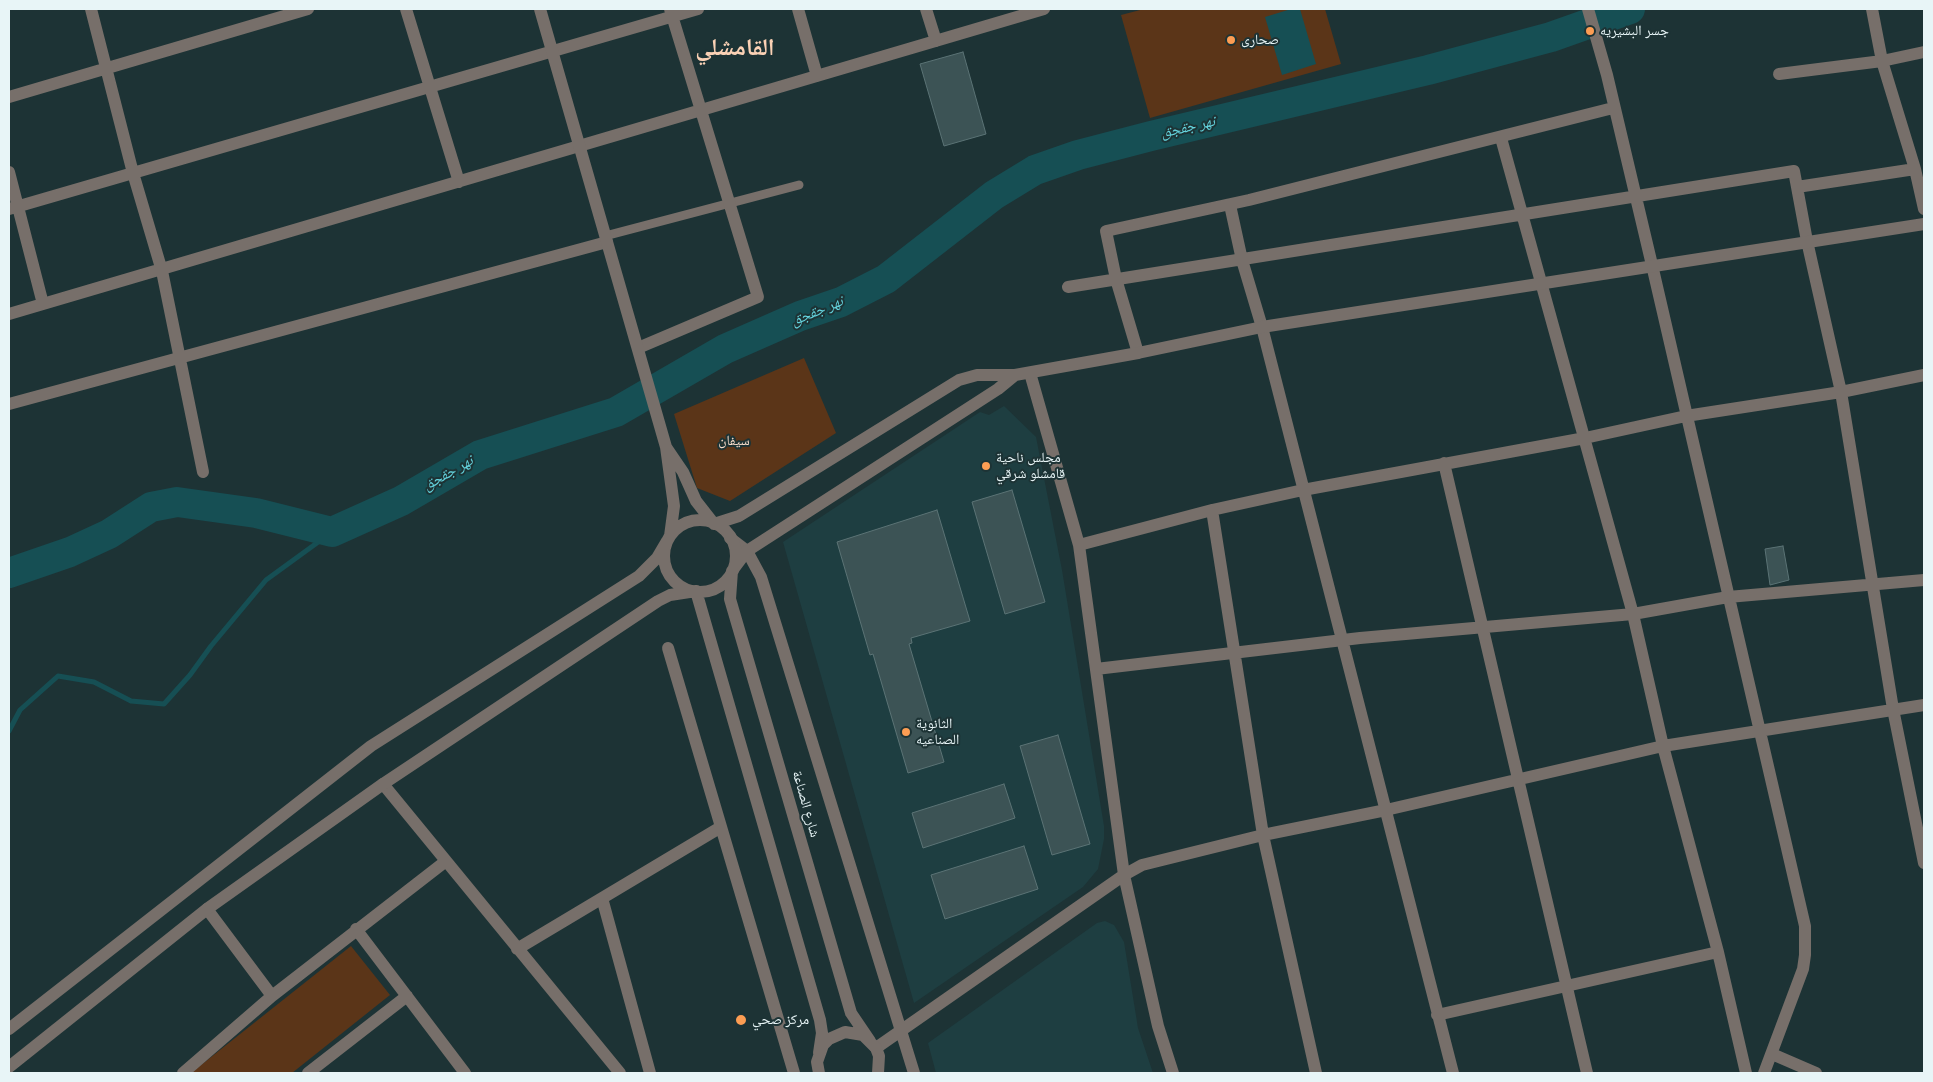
<!DOCTYPE html>
<html>
<head>
<meta charset="utf-8">
<style>
  body { margin:0 }
  #map { position:relative; width:1933px; height:1082px; overflow:hidden; background:#1d3335; font-family:Mulish,sans-serif }
  canvas { display:block }
  .frame { position:absolute; inset:0; border:10px solid #e8f5f7; pointer-events:none }
</style>
</head>
<body>
<div id="map">
<canvas width="1933" height="1082"></canvas>
<div class="frame"></div>
</div>
<script>
const ctx = document.querySelector('canvas').getContext('2d');
ctx.lineJoin = 'round';
function fill(path, color) { ctx.fillStyle = color; ctx.fill(path, 'evenodd'); }
const shape = rows => new Path2D(rows.map(r => 'M' + r).join(''));
function stroke(path, color, width, dash) { ctx.strokeStyle = color; ctx.lineWidth = width; ctx.lineCap = dash ? 'butt' : 'round'; ctx.setLineDash(dash || []); ctx.stroke(path); }
function drawText(font, color, halo, rows, align = 'center') {
  ctx.font = font + ' Mulish,"Noto Naskh Arabic",sans-serif'; ctx.lineWidth = 4; ctx.setLineDash([]); ctx.textBaseline = 'middle'; ctx.strokeStyle = halo; ctx.fillStyle = color; for (const [text, x, y, turn = 0] of rows) {
    ctx.save(); ctx.translate(x, y); ctx.rotate((+turn || 0) * Math.PI / 180); ctx.textAlign = isNaN(turn) ? turn : align; if (halo) ctx.strokeText(text, 0, 0); ctx.fillText(text, 0, 0); ctx.restore();
  }
}
fill(shape([
  [1004,406,1036,437,1062,570,1104,826,1104,839,1098,869,1083,887,914,1003,783,542,980,412,989,415],
  [1105,921,1114,925,1124,942,1138,1028,1153,1073,936,1073,928,1043,1097,923]
]), '#1e3e41');
fill(shape([
  [1144,9,1325,9,1341,64,1150,118,1121,15],
  [804,358,836,433,730,501,697,488,674,414],
  [351,946,390,995,292,1073,191,1073]
]), '#5b3518');
fill(shape([
  [1291,9,1300,9,1316,64,1282,75,1265,17]
]), '#164f54');
stroke(shape([
  [9,731,20,710,58,676,94,682,131,701,164,704,190,675,211,646,266,580,332,532]
]), '#164f54', 5);
stroke(shape([
  [9,573,70,552,109,534,151,507,177,502,256,513,332,532,401,501,480,455,616,412,725,349,800,316,841,302,886,279,994,195,1035,170,1078,155,1151,136,1428,70,1551,37,1630,9]
]), '#164f54', 30);
const building = shape([
  [963,52,986,134,944,146,920,64,963,52],
  [1012,490,1045,602,1005,614,972,502,1012,490],
  [937,510,970,621,911,638,912,643,909,644,944,762,908,773,873,654,870,655,837,542,937,510],
  [1783,546,1789,580,1770,585,1765,549,1783,546],
  [1058,735,1090,844,1052,855,1020,746,1058,735],
  [1004,784,1015,818,923,848,912,813,1004,784],
  [1024,846,1038,889,945,919,931,875,1024,846]
]);
fill(building, '#3c5355');
stroke(building, '#5b7375', 1);
stroke(shape([
  [605,236,799,185]
]), '#776f6a', 9);
stroke(shape([
  [91,9,133,173,162,271,203,472],
  [406,9,459,182],
  [798,9,817,76],
  [926,9,936,41],
  [1588,9,1607,75,1652,265,1805,926,1805,955,1803,969,1764,1073],
  [1872,9,1882,61,1915,169,1924,209],
  [1779,74,1882,61,1924,52],
  [9,97,308,9],
  [1501,138,1633,614,1663,746,1718,952,1746,1073],
  [9,172,43,304],
  [1797,187,1915,169],
  [1230,205,1242,260,1262,327,1453,1073],
  [9,209,698,9],
  [1068,287,1794,171,1807,241,1841,392,1893,709,1924,863],
  [9,314,1044,9],
  [638,348,758,297,670,9],
  [1138,353,1116,279,1106,231,1249,200,1613,108],
  [1030,373,1079,545,1124,875,1158,1026,1173,1073],
  [9,404,607,242],
  [1444,463,1587,1073],
  [1212,510,1263,835,1316,1073],
  [730,538,747,551,761,577,914,1073],
  [1079,545,1212,510,1303,490,1585,438,1686,416,1841,392,1924,375],
  [668,648,794,1073],
  [1096,669,1360,638,1633,614,1728,597,1924,580],
  [383,784,620,1073],
  [602,898,650,1073],
  [207,909,272,996],
  [356,929,465,1073],
  [517,949,721,827],
  [1437,1015,1718,952],
  [876,1048,1124,875,1142,865,1263,835,1386,810,1663,746,1924,705],
  [1772,1054,1816,1073],
  [183,1073,272,996,446,861],
  [308,1073,407,996]
]), '#776f6a', 12);
stroke(shape([
  [540,9,666,447,674,506,670,536],
  [666,447,683,472,696,501,714,524,739,516,959,380,977,375,1015,375,1138,353,1262,327,1924,224],
  '664 556a36 36 0 1 1 72 0a36 36 0 1 1-72 0Z',
  [9,1029,371,746,639,576,657,558,667,541],
  [870,1041,851,1013,730,599,732,571,747,551,998,389,1015,375],
  [9,1067,207,909,383,784,658,601,670,595,696,591,820,1020,822,1033,819,1053],
  [819,1073,817,1062,823,1045,829,1039,845,1032,863,1035,876,1048,879,1056,878,1073]
]), '#776f6a', 12);
for (const [x, y, r, color] of [
  [1590,31,5,"#fc9d53"],
  [1231,40,5,"#fc9d53"],
  [986,466,5,"#fc9d53"],
  [906,732,5,"#fc9d53"],
  [741,1020,6,"#fc9d53"]
]) { const dot = new Path2D(); dot.arc(x, y, r, 0, 2 * Math.PI); ctx.fillStyle = color; ctx.fill(dot); stroke(dot, '#1d3335', 2); }
drawText('14px', '#e8f5f7', '#1d3335', [
  ["جسر البشيريه",1600,31],
  ["صحارى",1241,40],
  ["مجلس ناحية",996,458],
  ["قامشلو شرقي",996,474],
  ["الثانوية",916,724],
  ["الصناعيه",916,740],
  ["مركز صحي",752,1020]
], 'left');
drawText('14px', '#fadecb', '#1d3335', [
  ["سيفان",734,441]
]);
drawText('14px', '#e8f5f7', '#1d3335', [
  ["شارع الصناعة",806,804,74]
]);
drawText('italic 15px', '#64d3dd', '#1d3335', [
  ["نهر جقجق",1188,127,-13],
  ["نهر جقجق",817,311,-23],
  ["نهر جقجق",448,473,-30]
]);
drawText('bold 24px', '#fad1b5', '#1d3335', [
  ["القامشلي",735,48]
]);
</script>
</body>
</html>
